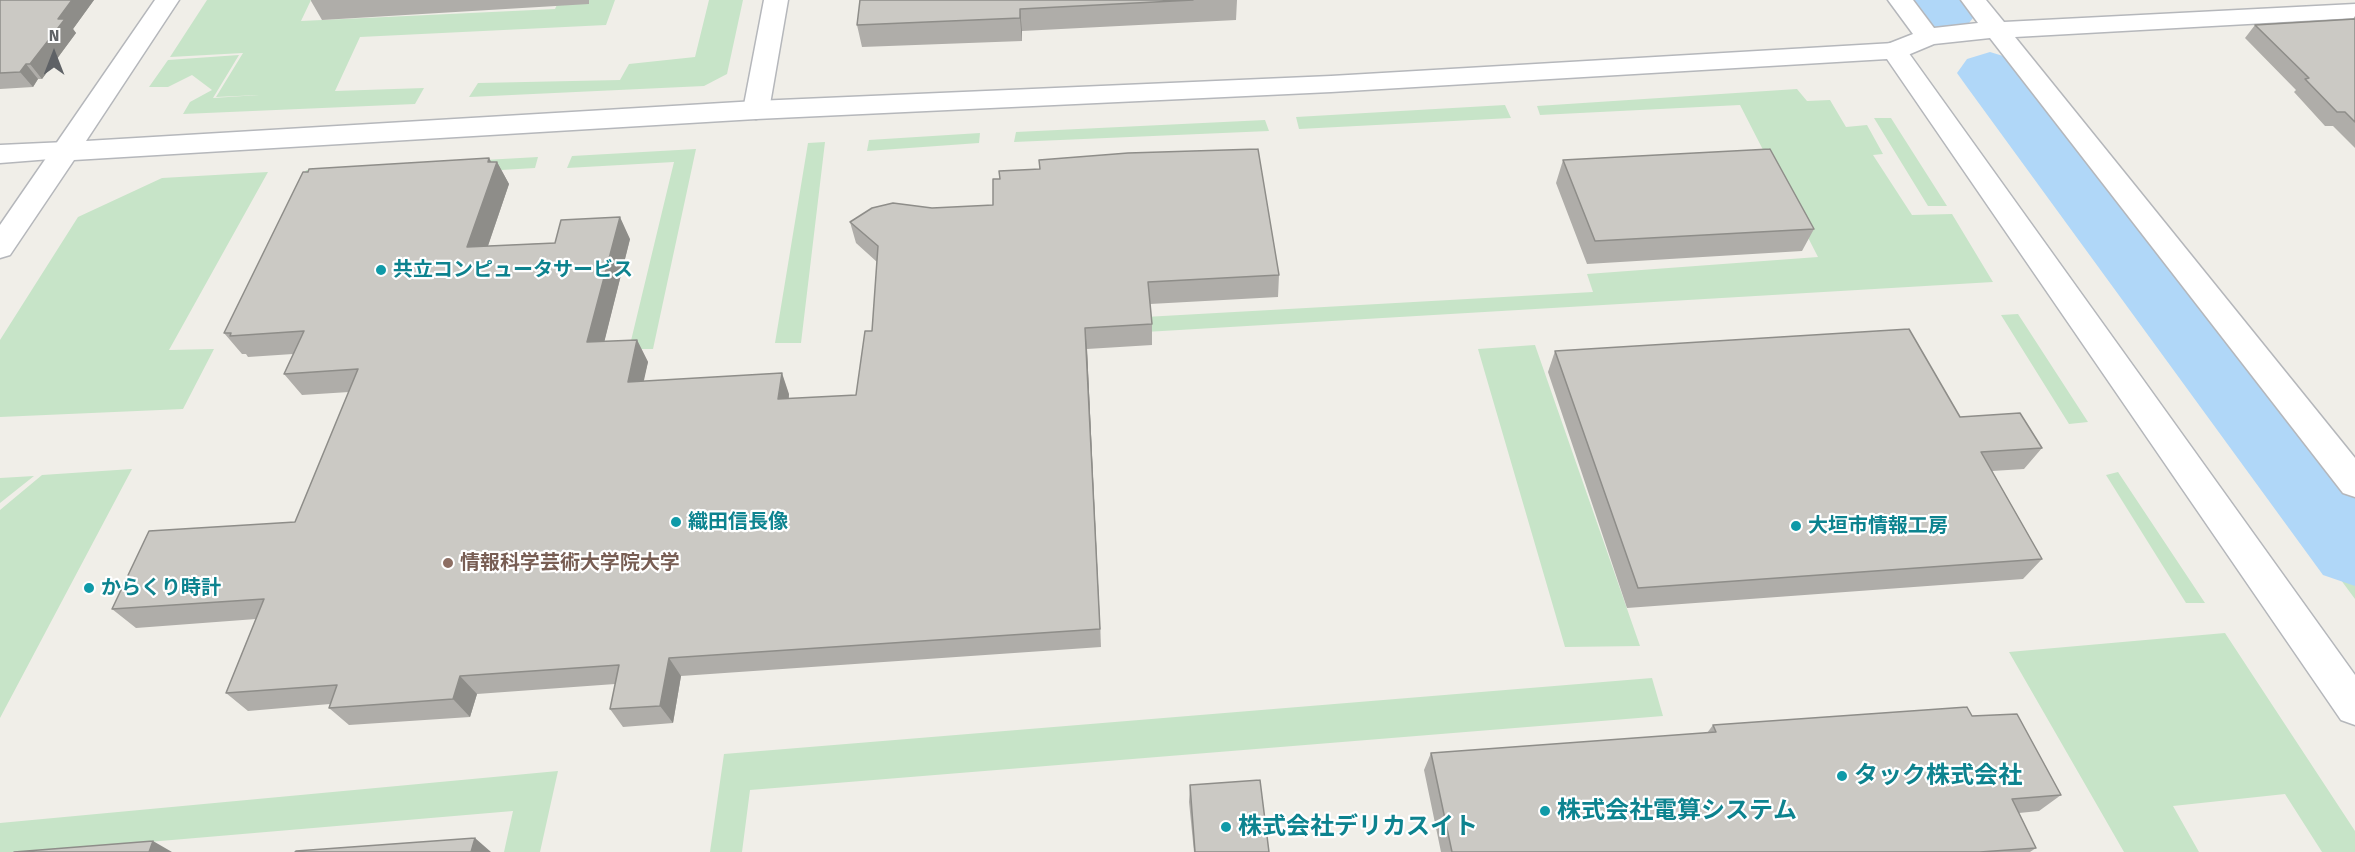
<!DOCTYPE html>
<html>
<head>
<meta charset="utf-8">
<style>
  body { margin:0 }
  #map { position:relative; width:2355px; height:852px; overflow:hidden; background:#f0eee8; font-family:"Fira Sans",sans-serif }
  canvas { display:block }
  .north { position:absolute; left:24px; top:24px; width:60px; height:60px; -webkit-text-stroke:4px #fff; paint-order:stroke; rotate:0deg; font-size:16px; font-weight:700; line-height:24px; text-align:center; color:#5f6266 }
  .north::after { content:''; display:block; margin:auto; width:21px; height:27px; background:#5f6266; clip-path:polygon(50% 0,100% 100%,50% 72%,0 100%) }
</style>
</head>
<body>
<div id="map">
<canvas width="2355" height="852"></canvas>
<div class="north">N</div>
</div>
<script>
const ctx = document.querySelector('canvas').getContext('2d');
ctx.lineJoin = 'round';
function fill(path, color) { ctx.fillStyle = color; ctx.fill(path, 'evenodd'); }
const shape = rows => new Path2D(rows.map(r => 'M' + r).join(''));
function stroke(path, color, width, dash) { ctx.strokeStyle = color; ctx.lineWidth = width; ctx.lineCap = dash ? 'butt' : 'round'; ctx.setLineDash(dash || []); ctx.stroke(path); }
function drawText(font, color, halo, rows, align = 'center') {
  ctx.font = font + ' "Fira Sans","Noto Sans JP",sans-serif'; ctx.lineWidth = 4.5; ctx.setLineDash([]); ctx.textBaseline = 'middle'; ctx.strokeStyle = halo; ctx.fillStyle = color; for (const [text, x, y, turn = 0] of rows) {
    ctx.save(); ctx.translate(x, y); ctx.rotate((+turn || 0) * Math.PI / 180); ctx.textAlign = isNaN(turn) ? turn : align; if (halo) ctx.strokeText(text, 0, 0); ctx.fillText(text, 0, 0); ctx.restore();
  }
}
fill(shape([
  [207,0,311,0,301,21,555,9,559,0,615,0,606,25,360,37,335,91,424,88,415,104,183,114,190,102,212,90,192,75,168,87,149,87,168,60,239,55,213,98,259,95,216,97,243,53,170,57],
  [709,0,743,0,727,74,704,86,469,97,478,83,620,80,629,64,695,57],
  [2015,72,2355,506,2355,599,1967,75],
  [1797,89,1807,101,1830,100,1846,127,1867,125,1883,154,1873,155,1912,215,1952,214,1993,282,874,348,876,332,1593,292,1587,274,1818,257,1740,105,1540,115,1537,106],
  [1505,105,1511,118,1299,129,1296,117],
  [1874,118,1891,118,1947,206,1928,206],
  [1265,120,1269,131,1014,142,1016,132],
  [980,133,979,143,867,151,869,140],
  [825,142,801,343,775,343,808,143],
  [696,149,653,349,629,349,674,162,567,168,572,156],
  [538,157,535,168,300,182,306,170],
  [268,172,169,350,214,349,183,409,0,417,0,340,78,217,162,178],
  [2018,314,2088,422,2069,424,2001,315],
  [1535,345,1640,646,1565,647,1478,349],
  [132,469,0,718,0,510,42,475],
  [2118,472,2205,603,2186,603,2106,475],
  [34,476,0,503,0,478],
  [2225,633,2355,831,2355,852,2322,852,2285,794,2173,806,2199,852,2124,852,2009,652],
  [1652,678,1663,716,750,790,742,852,710,852,724,754],
  [558,771,540,852,504,852,513,811,31,852,0,852,0,823]
]), '#c7e4c8');
fill(shape([
  [1902,0,1966,0,1976,14,1966,27,1944,33,1922,27,1902,0],
  [1990,52,2013,59,2355,482,2355,586,2323,575,1967,87,1957,73,1967,59,1990,52]
]), '#b0d7f8');
const minor = shape([
  [764,0,788,0,769,110,765,116,756,119,747,116,743,110,764,0],
  [1888,0,1913,0,1934,28,1978,23,1961,0,1986,0,2004,22,2355,4,2355,18,2015,37,2355,458,2355,497,2343,493,1990,38,1934,44,1903,57,1894,59,1885,57,1881,51,1885,45,1913,34,1888,0],
  [66,142,76,145,80,151,76,157,0,163,0,145,66,142]
]);
const tertiary = shape([
  [155,0,179,0,86,141,756,101,1331,76,1894,43,1903,45,2355,675,2355,725,2341,720,1887,59,1331,92,756,119,74,160,10,255,0,258,0,225,155,0]
]);
stroke(minor, '#b5b7bb', 3);
stroke(tertiary, '#b5b7bb', 3);
fill(minor, '#fff');
fill(tertiary, '#fff');
fill(shape([
  [0,0,94,0,73,29,76,33,42,79,38,79,33,87,0,89],
  [311,0,589,0,589,4,322,20,311,1],
  [860,0,1237,0,1236,20,1022,31,1022,41,862,47,857,25],
  [2355,16,2355,148,2333,126,2325,126,2294,92,2296,90,2245,38,2255,25,2353,19],
  [1563,160,1814,229,1802,251,1587,264,1556,183],
  [491,162,497,162,509,184,488,246,630,239,604,342,637,340,648,362,643,381,789,394,789,399,856,395,872,331,877,262,856,243,850,222,1279,275,1278,297,1150,304,1152,324,1152,345,1087,349,1101,647,681,676,673,723,623,727,610,709,615,684,477,694,470,717,349,725,329,708,330,704,248,711,226,693,256,619,136,628,112,609,295,522,349,392,302,395,284,374,293,354,248,357,246,354,242,354,224,333],
  [1555,351,1960,417,2042,448,2024,469,1992,471,2042,559,2023,579,1627,608,1548,372],
  [1972,716,2061,795,2039,811,2019,813,2036,848,2030,852,1441,852,1424,770,1431,753,1707,733,1713,725],
  [1190,785,1269,852,1194,852,1189,802]
]), '#afada9');
fill(shape([
  [72,0,94,0,73,29,76,33,42,79,30,64,58,19],
  [1020,9,1022,31,1022,41,1020,18],
  [26,64,38,79,33,87,20,72],
  [489,158,495,168,497,162,509,184,480,269,467,247],
  [620,217,630,239,599,363,587,342],
  [1085,328,1087,349,1101,647,1100,629],
  [637,340,648,362,639,403,628,382],
  [782,373,789,394,786,420,778,399],
  [669,658,681,676,673,723,660,706],
  [460,676,477,694,470,717,453,699],
  [475,838,491,852,471,852],
  [153,841,172,852,149,852]
]), '#8e8d89');
const building = shape([
  [0,0,72,0,58,19,65,19,30,64,26,64,20,72,0,73,0,0],
  [860,0,1193,0,1020,9,1020,18,857,25,860,0],
  [2355,19,2355,122,2345,112,2337,112,2305,79,2309,78,2255,25,2355,19],
  [1258,149,1279,275,1148,282,1152,324,1085,328,1100,629,669,658,660,706,610,709,619,665,460,676,453,699,329,708,337,685,226,693,264,599,112,609,149,531,295,522,358,369,284,374,304,331,230,336,231,333,224,333,303,172,308,172,309,169,489,158,488,162,497,162,467,247,555,243,561,220,620,217,587,342,637,340,628,382,782,373,778,399,856,395,865,331,872,331,878,246,850,222,872,208,893,203,932,208,993,205,993,179,1000,179,999,171,1040,169,1039,160,1128,153,1258,149],
  [1770,149,1814,229,1595,241,1563,160,1770,149],
  [1909,329,1960,417,2020,413,2042,448,1981,452,2042,559,1638,588,1555,351,1909,329],
  [1967,707,1972,716,2017,714,2061,795,2012,799,2036,848,1980,852,1452,852,1431,753,1716,732,1713,725,1967,707],
  [1260,780,1269,852,1195,852,1190,785,1260,780],
  [475,838,471,852,295,852,296,851,475,838],
  [153,841,149,852,14,852,153,841]
]);
fill(building, '#cbc9c4');
stroke(building, '#8e8d89', 1.5);
for (const [x, y, r, color] of [
  [381,270,6,"#0f9aa8"],
  [676,522,6,"#0f9aa8"],
  [1796,526,6,"#0f9aa8"],
  [448,563,6,"#8d6e63"],
  [89,588,6,"#0f9aa8"],
  [1842,776,6,"#0f9aa8"],
  [1545,811,6,"#0f9aa8"],
  [1226,827,6,"#0f9aa8"]
]) { const dot = new Path2D(); dot.arc(x, y, r, 0, 2 * Math.PI); ctx.fillStyle = color; ctx.fill(dot); stroke(dot, '#fff', 2); }
drawText('bold 20px', '#0d838f', '#fff', [
  ["共立コンピュータサービス",393,270],
  ["織田信長像",688,522],
  ["大垣市情報工房",1808,526],
  ["からくり時計",101,588]
], 'left');
drawText('bold 20px', '#785e54', '#fff', [
  ["情報科学芸術大学院大学",460,563]
], 'left');
drawText('bold 24px', '#0d838f', '#fff', [
  ["タック株式会社",1854,776],
  ["株式会社電算システム",1557,811],
  ["株式会社デリカスイト",1238,827]
], 'left');
</script>
</body>
</html>
